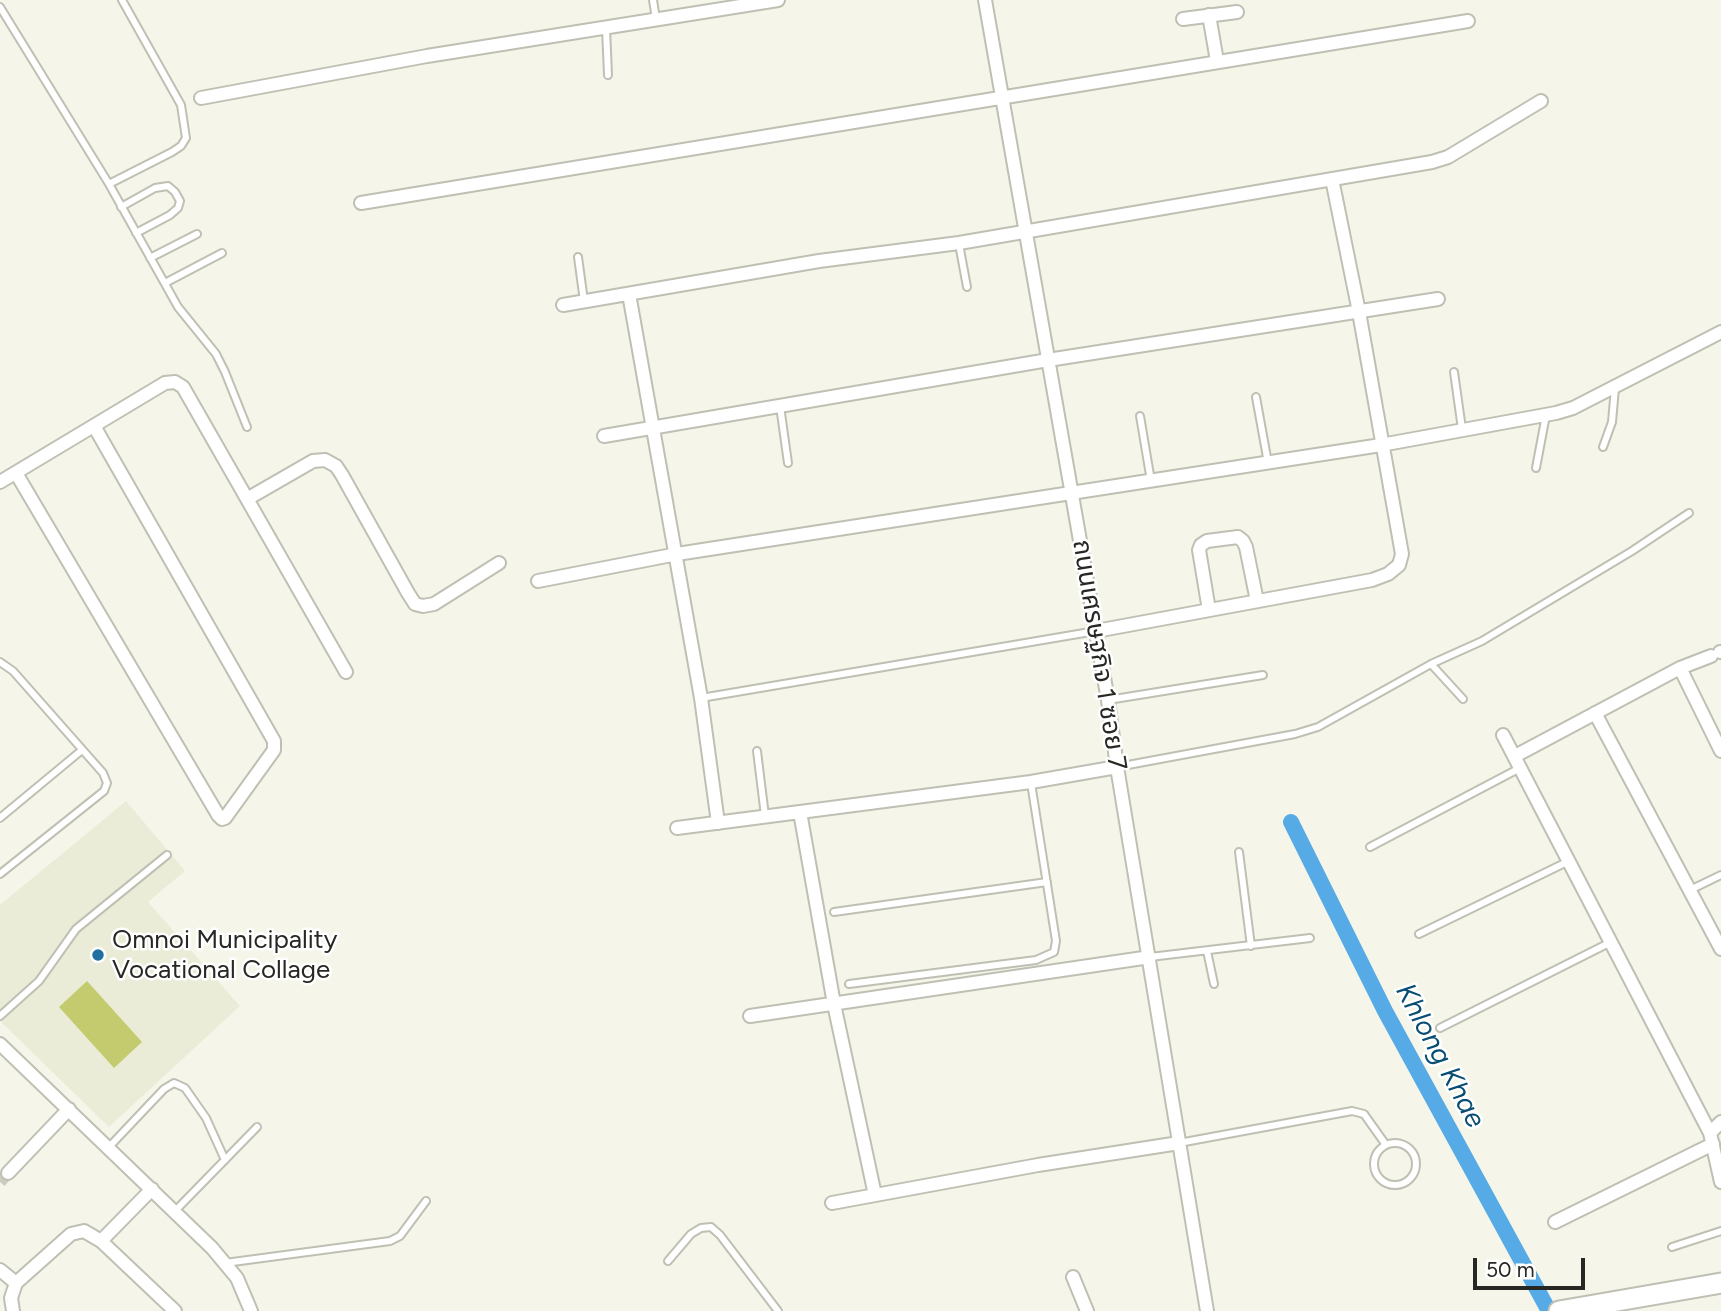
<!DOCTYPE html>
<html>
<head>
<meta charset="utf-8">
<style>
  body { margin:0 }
  #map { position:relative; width:1721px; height:1311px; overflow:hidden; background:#f5f6e9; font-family:Figtree,sans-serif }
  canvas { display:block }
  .scale { position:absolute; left:1473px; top:1258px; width:112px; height:32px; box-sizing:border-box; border:4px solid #272723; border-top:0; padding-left:9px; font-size:21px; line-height:24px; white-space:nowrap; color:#272723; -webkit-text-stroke:5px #fff; paint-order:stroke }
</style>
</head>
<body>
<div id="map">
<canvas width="1721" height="1311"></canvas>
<div class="scale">50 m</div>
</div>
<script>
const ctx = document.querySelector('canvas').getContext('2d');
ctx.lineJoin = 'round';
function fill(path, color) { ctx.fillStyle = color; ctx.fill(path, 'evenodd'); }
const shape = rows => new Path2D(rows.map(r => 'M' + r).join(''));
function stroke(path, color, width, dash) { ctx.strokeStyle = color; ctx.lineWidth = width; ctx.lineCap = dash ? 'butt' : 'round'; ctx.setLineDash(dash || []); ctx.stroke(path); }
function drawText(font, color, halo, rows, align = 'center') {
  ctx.font = font + ' Figtree,"Noto Sans Thai",sans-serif'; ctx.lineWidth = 5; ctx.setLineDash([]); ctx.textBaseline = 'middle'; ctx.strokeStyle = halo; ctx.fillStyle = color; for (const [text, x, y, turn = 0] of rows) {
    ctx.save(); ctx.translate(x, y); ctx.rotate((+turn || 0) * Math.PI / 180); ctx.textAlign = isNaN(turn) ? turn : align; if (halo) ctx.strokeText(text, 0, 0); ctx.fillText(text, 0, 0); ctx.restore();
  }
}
fill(shape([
  [126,801,185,871,148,902,240,1006,109,1127,0,1021,0,905]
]), '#eaecd7');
fill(shape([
  [87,981,142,1042,114,1068,59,1007]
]), '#c4cb6e');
stroke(shape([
  [1291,822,1385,1011,1549,1311]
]), '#56abe6', 16);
stroke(shape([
  [0,1182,8,1173]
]), '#cccdc1', 12, [12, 6]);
const lane = shape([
  [653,0,656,19],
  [0,7,109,184,178,307,216,354,225,372,247,427],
  [606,28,608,75],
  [109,184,172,152,181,146,186,138,181,105,122,0],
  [121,207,155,188,168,186,175,192,180,201,178,208,170,215,136,233],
  [959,244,967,287],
  [578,257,584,301],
  [150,258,197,234],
  [165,283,222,253],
  [1454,372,1462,429],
  [1256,397,1268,463],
  [780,406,788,463],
  [1140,416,1151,481],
  [1603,447,1612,422,1615,388],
  [1536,468,1546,415],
  [0,662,13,671,103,773,107,783,104,791,0,874],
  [1431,664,1463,699],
  [701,698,1096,631],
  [1108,700,1263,675],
  [757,751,765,816],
  [1117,767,1295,734,1318,727,1431,664,1482,641,1632,551,1689,513],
  [0,818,82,750],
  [1370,847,1520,768],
  [1239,852,1251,946],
  [1690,890,1721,875],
  [834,912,1047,882],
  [1419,934,1569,861],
  [1207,951,1214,984],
  [1150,957,1310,938],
  [849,984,1036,960,1054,952,1056,941,1031,783],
  [0,1016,39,981,76,929,167,855],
  [1440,1028,1611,942],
  [1179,1143,1352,1111,1364,1114,1386,1145],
  '1374 1164a21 21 0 1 1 42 0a21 21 0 1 1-42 0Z',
  [109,1147,164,1089,174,1083,185,1088,206,1118,225,1160],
  [175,1211,257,1127],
  [1672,1247,1721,1231],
  [668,1261,691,1234,701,1228,711,1227,720,1235,778,1311],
  [225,1263,390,1241,400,1236,426,1201]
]);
const street = shape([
  [985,0,1108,700,1117,767,1207,1311],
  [1209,15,1217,61],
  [1183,19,1237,12],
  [201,98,427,56,778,0],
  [361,203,1468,21],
  [629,294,701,698,718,823],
  [563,305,819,261,959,243,1432,162,1448,157,1541,101],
  [604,436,1048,360,1438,299],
  [16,473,218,815,222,819,225,818,274,750,274,741,94,426],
  [0,482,165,383,175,382,183,387,346,672],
  [247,499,313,461,325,460,336,466,342,475,408,593,415,604,423,606,434,604,499,563],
  [538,581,677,554,1381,445,1556,413,1573,408,1721,332],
  [1209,610,1199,550,1201,545,1207,541,1238,537,1243,541,1246,547,1257,601],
  [1096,631,1372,580,1388,574,1399,565,1402,554,1359,312,1332,179],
  [1720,652,1721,652],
  [1680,668,1721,751],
  [1595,713,1721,949],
  [1503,735,1710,1133,1721,1182],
  [1515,756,1680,668,1711,656],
  [800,812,834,1004,875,1195],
  [677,828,1031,782,1117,767],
  [750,1016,1150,957],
  [0,1044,212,1248,237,1278,251,1311],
  [1710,1133,1721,1122],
  [8,1173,69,1109],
  [832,1203,1038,1165,1179,1143],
  [1555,1222,1713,1144],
  [101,1241,152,1189],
  [0,1270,16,1283,71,1234,84,1231,101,1241,175,1311],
  [1073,1277,1087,1311],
  [13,1311,11,1298,16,1283]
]);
const secondary = shape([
  [1559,1311,1721,1283]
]);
stroke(lane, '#bfc0b3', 10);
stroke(street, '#bfc0b3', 16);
stroke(secondary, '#bfc0b3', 23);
stroke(lane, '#fff', 6);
stroke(street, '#fff', 12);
stroke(secondary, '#fff', 19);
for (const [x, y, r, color] of [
  [98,955,7,"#1f6fa1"]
]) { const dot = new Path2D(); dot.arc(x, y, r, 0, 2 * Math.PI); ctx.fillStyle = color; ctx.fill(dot); stroke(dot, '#fff', 2.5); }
drawText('26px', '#272723', '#fff', [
  ["ถนนเศรษฐกิจ 1 ซอย 7",1099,655,81]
]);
drawText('26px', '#272723', '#fff', [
  ["Omnoi Municipality",112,940],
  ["Vocational Collage",112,970]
], 'left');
drawText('italic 28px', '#084d73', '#fff', [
  ["Khlong Khae",1440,1056,62]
]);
</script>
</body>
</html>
